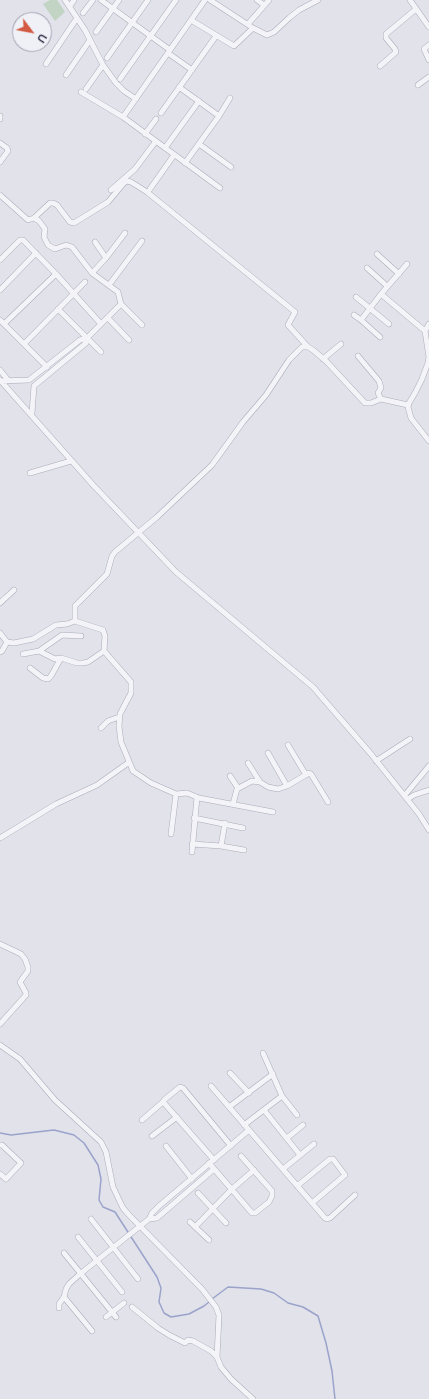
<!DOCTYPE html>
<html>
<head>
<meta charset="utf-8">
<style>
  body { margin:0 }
  #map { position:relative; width:429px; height:1399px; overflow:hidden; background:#e1e2ea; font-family:"Nunito Sans",sans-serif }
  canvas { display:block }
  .north { position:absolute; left:12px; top:12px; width:40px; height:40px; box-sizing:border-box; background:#f0f1f7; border:1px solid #a0a1af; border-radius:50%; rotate:122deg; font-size:11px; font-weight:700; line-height:16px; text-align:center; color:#282a42 }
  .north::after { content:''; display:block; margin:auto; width:14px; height:18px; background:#d35942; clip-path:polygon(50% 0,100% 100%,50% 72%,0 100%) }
</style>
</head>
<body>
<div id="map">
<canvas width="429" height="1399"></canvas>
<div class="north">U</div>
</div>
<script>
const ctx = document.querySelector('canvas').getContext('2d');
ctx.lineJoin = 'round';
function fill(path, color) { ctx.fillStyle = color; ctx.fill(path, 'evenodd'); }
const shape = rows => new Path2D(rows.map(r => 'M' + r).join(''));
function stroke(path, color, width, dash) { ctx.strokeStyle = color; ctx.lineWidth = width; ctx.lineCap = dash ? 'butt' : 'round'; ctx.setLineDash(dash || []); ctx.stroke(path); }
fill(shape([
  [50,0,57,0,65,12,55,21,43,4]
]), '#c2d4c3');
stroke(shape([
  [0,1133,11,1135,54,1130,74,1135,84,1143,98,1165,101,1179,99,1200,103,1207,115,1212,157,1277,161,1288,159,1302,164,1313,171,1317,189,1314,204,1306,209,1302],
  [212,1299,228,1287,261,1289,274,1293,288,1303,303,1307,318,1316,326,1343,332,1371,335,1399]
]), '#9ba3cb', 1.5);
const minor = shape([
  [65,0,85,30,103,65,116,83,124,91,136,99],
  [101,0,170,50],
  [210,0,253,28,267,35,274,32,289,18,299,10,318,0],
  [257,0,264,5],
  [410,0,429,27],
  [70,6,74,0],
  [83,13,93,0],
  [191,20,234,46,253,28],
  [248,24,269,0],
  [96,32,119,0],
  [429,45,424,49,429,60],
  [168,53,192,70],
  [107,58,148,0],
  [46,64,77,18],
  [380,66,396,52,395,49,386,38,386,34,416,9],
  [66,75,90,40],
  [120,79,176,0],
  [418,85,429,77],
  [179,87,219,116],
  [86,89,103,65],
  [81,92,123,117,220,188],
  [161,113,216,36],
  [0,116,0,119],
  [123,117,205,0],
  [145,134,156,119],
  [0,143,7,148,8,151,0,162],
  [199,144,231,167],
  [165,148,199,101],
  [185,163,219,116,230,98],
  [150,189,174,155],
  [111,190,135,169,156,141],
  [0,195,28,220,34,218,50,203,53,203,57,205,70,222,74,223,108,202,124,183,127,181,131,182,147,192,295,312,288,325,308,347],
  [34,218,39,221,45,229,44,237,48,245,55,249,66,245,72,247,92,273,118,292,121,304,142,325],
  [95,242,106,258],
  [377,254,399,274],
  [0,260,20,240,23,240,56,274,101,324],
  [407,264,381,294,425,331],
  [367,268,387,286],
  [92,273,106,258,125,233],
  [109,285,142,241],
  [0,290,36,253],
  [356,297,389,324],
  [58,309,101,352],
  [354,315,361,320],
  [108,318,129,340],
  [0,320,47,367],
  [4,324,56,274],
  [429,324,425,331,429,357,428,363,422,379,415,393,409,403,408,407,411,418,429,441],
  [380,337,361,320,381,294],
  [24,344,85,282],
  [358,356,379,381,381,388,378,393,381,399],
  [323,359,341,344],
  [0,370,8,380],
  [0,380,94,486,176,572,313,687,371,754,419,814,429,830],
  [1,381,29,380,80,340,87,338],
  [32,413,34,386,86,343,87,338,121,304],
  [30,473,71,461],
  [0,603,14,590],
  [0,633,7,642],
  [7,642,14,643,33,639,56,625,67,624,75,621],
  [39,651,55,659,61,658,77,663,83,663,88,662,104,651],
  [0,652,2,651,7,642],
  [23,654,39,651,62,635,81,636],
  [30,668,43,678,48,679,51,676,61,658],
  [101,728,108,721,119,717],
  [288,745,306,775],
  [268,753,287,786],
  [376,761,410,739],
  [248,763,260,782],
  [230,776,238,788],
  [405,795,429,766],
  [408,799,414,795,429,790],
  [233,804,237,789,252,781,260,782,268,787,278,789,287,786,309,773,311,774,328,802],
  [273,812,199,798,187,793,176,794,151,783,133,771,121,742,119,726,120,714,131,693,131,682,104,651,105,636,103,630,75,621,75,606,107,574,112,556,115,552,157,517,212,465,243,422,266,395,289,360,302,347,308,347,313,350,326,361,365,403,371,403,381,399,408,405],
  [194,818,243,828],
  [171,834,176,794],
  [0,838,56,804,97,785,128,763],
  [192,844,221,846,244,850],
  [221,846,225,823],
  [192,852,197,797],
  [0,944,21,954,25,959,28,967,28,971,20,982,26,993,26,995,0,1024],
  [0,1045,20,1059,55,1100,101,1142,106,1152,113,1187,123,1208,129,1215,202,1289,216,1307,219,1315,217,1357,221,1367,231,1379,253,1399],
  [230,1073,249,1093],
  [282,1096,297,1115],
  [229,1107,273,1074],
  [264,1110,300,1155],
  [142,1120,164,1101],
  [244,1125,282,1096,263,1053],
  [249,1130,325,1218,327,1219,330,1218,355,1195],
  [152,1136,177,1117],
  [287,1138,303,1125],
  [0,1145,2,1145,21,1163,6,1179,0,1174],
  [166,1146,192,1179],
  [214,1160,164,1103,164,1100,180,1087,183,1088,231,1146],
  [209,1163,252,1213,255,1213,269,1202,272,1196,272,1191,241,1156],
  [283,1169,314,1144],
  [297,1186,330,1159,333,1159,345,1175,312,1203],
  [198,1193,226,1223],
  [91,1219,138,1279],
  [149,1219,157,1218,214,1169],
  [190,1222,209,1240],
  [195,1227,232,1189,254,1170],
  [78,1237,122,1292],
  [64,1253,116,1317],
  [132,1307,158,1328,169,1335,185,1343,188,1340,193,1341,211,1351,217,1357],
  [59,1308,59,1304,64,1297],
  [106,1317,124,1303],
  [92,1331,64,1297,66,1289,69,1284,80,1274,149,1219,152,1213,159,1206,249,1130,211,1086]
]);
stroke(minor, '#aaabb8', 6);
stroke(minor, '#f4f4f8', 5);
</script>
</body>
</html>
